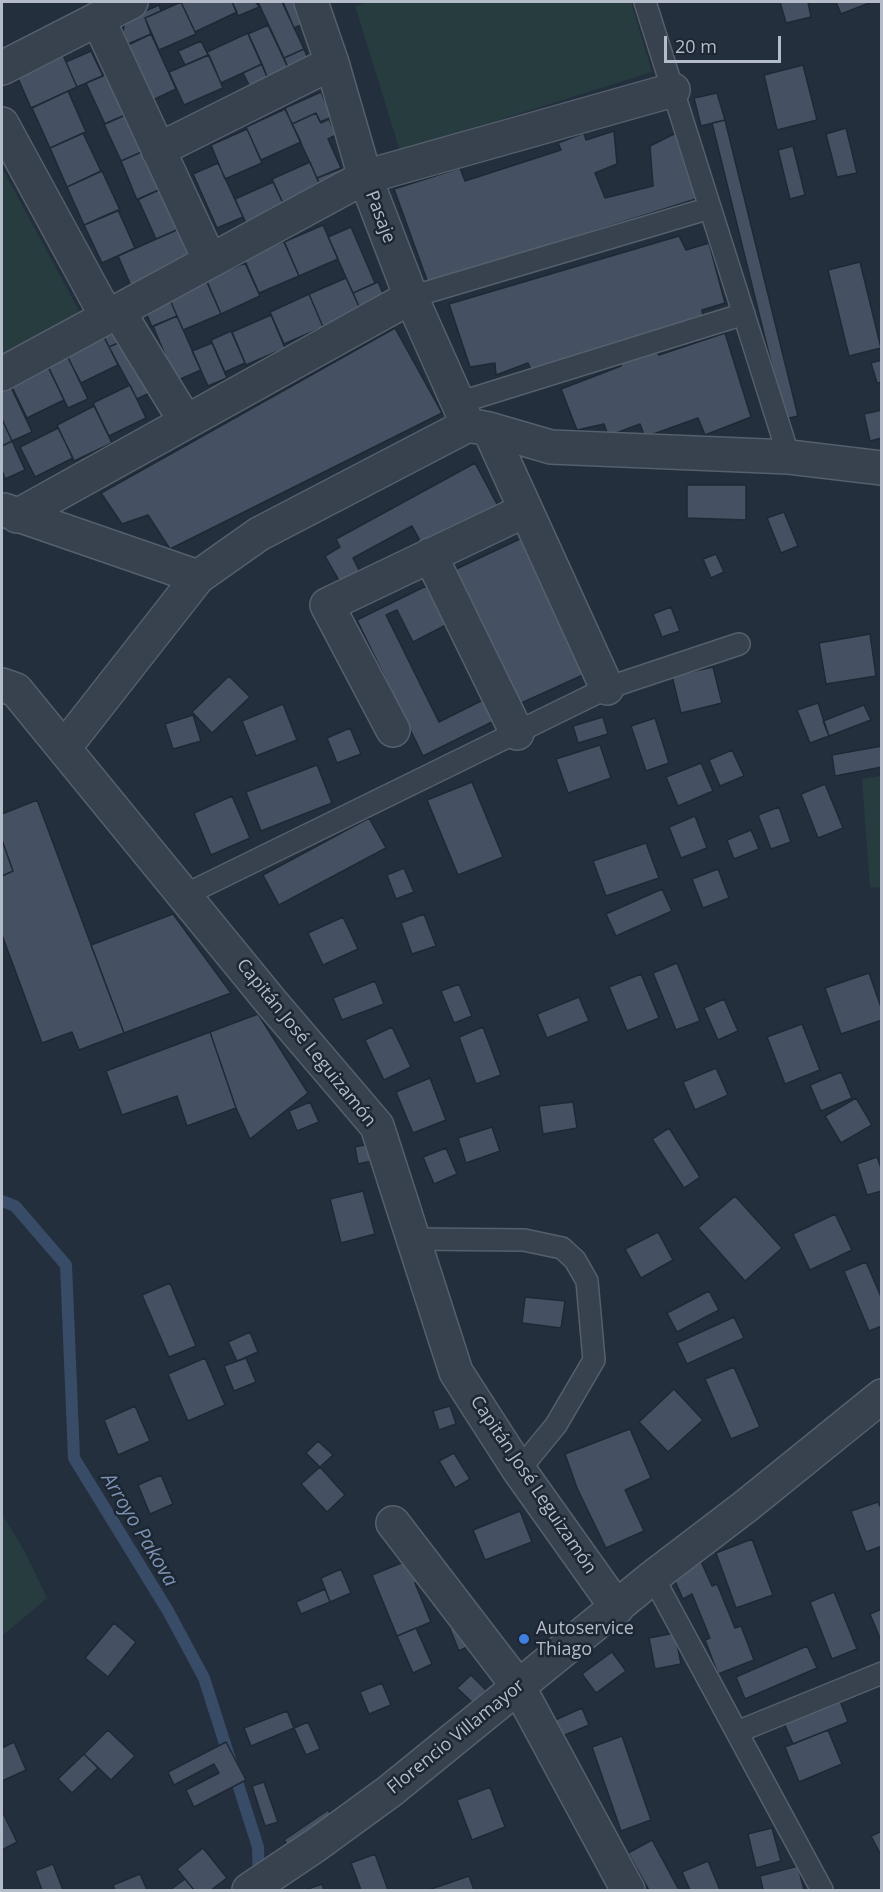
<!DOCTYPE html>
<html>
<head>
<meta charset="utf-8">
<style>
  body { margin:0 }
  #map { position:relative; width:883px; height:1892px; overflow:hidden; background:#242f3e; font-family:"Open Sans",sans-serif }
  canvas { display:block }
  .frame { position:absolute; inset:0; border:3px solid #b4bcc9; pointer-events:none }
  .scale { position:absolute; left:664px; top:36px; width:117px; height:27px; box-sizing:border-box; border:3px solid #b4bcc9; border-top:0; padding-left:8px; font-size:18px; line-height:21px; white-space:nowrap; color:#b4bcc9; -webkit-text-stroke:4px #1d2633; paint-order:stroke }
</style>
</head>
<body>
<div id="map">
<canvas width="883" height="1892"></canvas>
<div class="frame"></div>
<div class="scale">20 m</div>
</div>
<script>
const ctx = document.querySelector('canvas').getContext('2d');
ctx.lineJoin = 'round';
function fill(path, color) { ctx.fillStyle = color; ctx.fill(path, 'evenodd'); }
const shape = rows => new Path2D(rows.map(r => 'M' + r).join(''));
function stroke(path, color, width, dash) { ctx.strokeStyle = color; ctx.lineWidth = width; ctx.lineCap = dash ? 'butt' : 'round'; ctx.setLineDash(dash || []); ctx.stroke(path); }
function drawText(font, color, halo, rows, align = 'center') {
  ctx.font = font + ' "Open Sans",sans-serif'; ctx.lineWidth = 5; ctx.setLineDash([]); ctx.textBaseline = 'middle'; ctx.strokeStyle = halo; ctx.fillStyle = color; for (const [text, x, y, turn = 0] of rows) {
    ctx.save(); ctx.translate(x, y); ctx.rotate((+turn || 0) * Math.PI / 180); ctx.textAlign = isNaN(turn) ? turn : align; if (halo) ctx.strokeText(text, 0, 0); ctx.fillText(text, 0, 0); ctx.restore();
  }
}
fill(shape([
  [370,2,631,2,652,72,400,151,355,6],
  [2,168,84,320,2,365],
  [881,776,882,776,881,888,870,887,862,779],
  [2,1514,24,1550,47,1598,2,1636]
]), '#263c3f');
stroke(shape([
  [2,1201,15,1206,66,1265,74,1458,168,1611,204,1678,258,1847,259,1880]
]), '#394c67', 12);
const building = shape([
  [181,2,232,2,237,12,195,32,181,2],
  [181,2,196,34,159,50,145,18,181,2],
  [232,2,256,2,259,7,238,16,232,2],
  [258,2,282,2,304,49,284,58,258,2],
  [283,2,299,2,308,22,294,28,283,2],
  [780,2,808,2,811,17,786,23,780,2],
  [836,2,872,2,841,14,836,2],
  [159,5,161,11,145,18,151,34,128,44,123,32,125,20,159,5],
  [268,25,290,72,269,81,248,34,268,25],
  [248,33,262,64,221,83,207,52,248,33],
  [151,34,176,89,153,100,128,45,151,34],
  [201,41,208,55,185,65,178,51,201,41],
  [59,46,77,87,31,108,13,67,59,46],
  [304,49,309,61,289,70,284,58,304,49],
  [91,51,103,76,77,87,66,62,91,51],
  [209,55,223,88,184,105,169,72,209,55],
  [262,64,268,79,250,87,243,73,262,64],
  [803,65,817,120,777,130,764,75,803,65],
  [118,69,137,110,105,124,86,83,118,69],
  [68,91,86,132,50,148,32,108,68,91],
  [321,92,332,117,320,122,316,113,292,124,285,108,321,92],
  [717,93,725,120,701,126,694,98,717,93],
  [285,109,301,142,261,160,246,127,285,109],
  [137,110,153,147,121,161,104,124,137,110],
  [316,113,321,123,329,119,336,135,328,139,341,168,317,178,292,124,316,113],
  [725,120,798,416,785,419,712,123,725,120],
  [846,128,857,173,837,177,826,134,846,128],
  [247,129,262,163,225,179,211,145,247,129],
  [614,131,617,164,595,173,605,198,653,186,650,146,680,131,696,199,428,283,394,189,460,168,465,181,561,150,558,143,584,133,586,140,614,131],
  [83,133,101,171,67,187,50,148,83,133],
  [793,146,805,195,790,199,778,150,793,146],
  [153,147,170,185,137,200,121,161,153,147],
  [310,162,324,195,287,212,272,179,310,162],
  [218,163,243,217,217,228,193,174,218,163],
  [340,169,346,183,324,194,317,178,340,169],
  [102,171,120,210,84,225,67,187,102,171],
  [273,182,287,212,250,232,235,199,273,182],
  [170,185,188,225,156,239,138,199,170,185],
  [118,210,135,248,102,263,84,225,118,210],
  [188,225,199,248,184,256,189,268,134,293,118,256,188,225],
  [323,225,338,259,299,276,284,242,323,225],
  [351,227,375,283,353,293,328,237,351,227],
  [679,236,686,250,709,243,725,303,702,310,704,321,531,370,528,363,496,375,495,363,470,367,449,304,679,236],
  [284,241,299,276,259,293,244,259,284,241],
  [860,262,881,348,849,356,828,270,860,262],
  [245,263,260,296,221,314,206,280,245,263],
  [346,278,361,311,323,327,309,294,346,278],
  [206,279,221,314,183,330,168,295,206,279],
  [378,282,386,300,361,311,353,293,378,282],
  [309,294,323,327,284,344,270,312,309,294],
  [168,295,177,316,152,327,141,301,168,295],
  [271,315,285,348,246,365,232,332,271,315],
  [177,316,201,370,176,381,153,326,177,316],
  [123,322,131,337,109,347,102,332,123,322],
  [395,328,442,413,170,549,148,515,122,524,101,493,395,328],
  [231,331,245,363,225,372,211,340,231,331],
  [102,333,118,365,81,383,65,352,102,333],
  [725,333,751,417,705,435,698,418,645,437,640,424,608,436,604,424,577,430,561,389,621,366,622,354,652,346,659,355,725,333],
  [131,337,158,389,137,399,109,347,131,337],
  [212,343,227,378,208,386,192,351,212,343],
  [66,353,88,399,68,408,46,362,66,353],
  [882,360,882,382,877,383,871,363,882,360],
  [48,367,64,400,27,418,11,385,48,367],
  [10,385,32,432,12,441,2,419,2,389,10,385],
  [130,385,146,418,109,436,93,403,130,385],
  [94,406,112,443,74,461,57,425,94,406],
  [882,410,882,438,870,441,864,414,882,410],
  [2,419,12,441,2,446,2,419],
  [58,428,73,458,35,477,20,447,58,428],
  [12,441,25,470,5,479,2,470,2,446,12,441],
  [475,463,498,506,423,546,412,526,353,558,361,574,341,584,325,556,340,547,336,539,475,463],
  [687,485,746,485,746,520,687,518,687,485],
  [784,512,798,546,781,553,767,518,784,512],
  [522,538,585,674,517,705,454,570,522,538],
  [716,554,724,572,711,578,703,559,716,554],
  [426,586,446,625,413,642,397,610,386,615,439,722,487,698,498,719,423,756,357,620,426,586],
  [671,607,680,631,662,637,653,614,671,607],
  [870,634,876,676,826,684,819,643,870,634],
  [713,667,722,703,681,713,672,676,713,667],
  [229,676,250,697,212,733,192,712,229,676],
  [818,703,829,736,810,743,797,710,818,703],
  [283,704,297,740,256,756,242,721,283,704],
  [864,705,871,720,829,736,823,721,864,705],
  [193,715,201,741,173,749,165,724,193,715],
  [603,717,608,734,578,743,573,726,603,717],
  [655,718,669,763,646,771,631,726,655,718],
  [350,728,361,754,337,763,327,738,350,728],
  [600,745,611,778,568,793,556,759,600,745],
  [882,746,882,767,835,776,832,755,882,746],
  [732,750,744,776,720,786,709,760,732,750],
  [701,763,713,791,678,806,666,777,701,763],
  [317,765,332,803,261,831,246,792,317,765],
  [472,782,503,857,458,875,427,800,472,782],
  [825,784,843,828,818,838,801,794,825,784],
  [232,796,250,838,211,855,194,813,232,796],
  [37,800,124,1033,79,1050,72,1032,42,1043,2,935,2,876,13,871,2,840,2,814,37,800],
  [779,807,791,842,771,849,758,815,779,807],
  [695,816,707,848,681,858,669,827,695,816],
  [369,818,386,848,279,905,263,875,369,818],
  [751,830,759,849,734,859,727,840,751,830],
  [2,840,13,871,2,876,2,840],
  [646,843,659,878,606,896,593,861,646,843],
  [404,868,414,892,396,899,387,875,404,868],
  [718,869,729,898,703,908,692,879,718,869],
  [662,889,672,911,616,936,606,914,662,889],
  [173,914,231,993,124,1033,91,945,173,914],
  [424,914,436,946,412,954,401,923,424,914],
  [343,917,358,949,323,965,308,933,343,917],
  [677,963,700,1021,676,1030,653,973,677,963],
  [869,973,882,1010,882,1020,841,1034,825,988,869,973],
  [641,974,659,1018,627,1031,609,987,641,974],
  [375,981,384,1004,342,1020,333,998,375,981],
  [459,984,472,1016,454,1023,441,991,459,984],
  [579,997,589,1021,547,1038,537,1014,579,997],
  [724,999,738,1031,718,1040,704,1008,724,999],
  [258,1014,308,1093,250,1139,236,1108,210,1032,258,1014],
  [802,1024,820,1070,785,1084,767,1037,802,1024],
  [392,1027,411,1067,384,1080,365,1040,392,1027],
  [483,1027,501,1075,476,1084,459,1037,483,1027],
  [210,1032,236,1108,187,1126,177,1096,122,1115,106,1071,210,1032],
  [716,1068,728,1095,695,1110,683,1082,716,1068],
  [841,1072,852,1098,821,1111,810,1085,841,1072],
  [430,1078,446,1120,413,1133,396,1092,430,1078],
  [856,1098,872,1125,841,1143,825,1116,856,1098],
  [310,1102,319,1122,297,1131,289,1111,310,1102],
  [573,1102,577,1128,543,1134,539,1106,573,1102],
  [492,1127,500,1151,466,1163,458,1138,492,1127],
  [669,1128,700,1177,684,1188,652,1139,669,1128],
  [373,1143,376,1160,358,1164,355,1147,373,1143],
  [446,1148,457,1174,434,1184,423,1157,446,1148],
  [877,1157,882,1171,882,1191,867,1195,857,1164,877,1157],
  [363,1191,375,1234,341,1243,330,1199,363,1191],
  [735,1196,782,1248,745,1281,698,1228,735,1196],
  [835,1214,852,1250,810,1270,793,1234,835,1214],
  [658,1232,673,1260,641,1278,625,1249,658,1232],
  [866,1262,882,1299,882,1326,869,1331,844,1271,866,1262],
  [170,1283,196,1346,169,1357,142,1295,170,1283],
  [709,1291,719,1310,677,1332,667,1313,709,1291],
  [525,1297,565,1301,561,1328,522,1323,525,1297],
  [734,1317,744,1338,687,1364,677,1343,734,1317],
  [250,1332,258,1352,237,1361,228,1342,250,1332],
  [205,1358,225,1405,188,1421,168,1374,205,1358],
  [246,1358,256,1382,234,1391,224,1366,246,1358],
  [734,1367,760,1427,731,1439,705,1379,734,1367],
  [674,1389,703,1420,668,1452,639,1422,674,1389],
  [135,1406,150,1441,118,1455,104,1420,135,1406],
  [450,1406,456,1424,439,1430,433,1411,450,1406],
  [630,1429,651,1478,625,1490,644,1531,606,1548,577,1488,565,1454,630,1429],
  [318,1441,333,1455,320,1467,306,1453,318,1441],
  [454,1453,470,1479,455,1488,439,1461,454,1453],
  [320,1467,345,1495,327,1512,301,1484,320,1467],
  [161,1475,173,1504,150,1514,138,1485,161,1475],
  [878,1502,882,1510,882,1546,866,1552,851,1511,878,1502],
  [520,1511,532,1542,485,1560,473,1530,520,1511],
  [752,1539,773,1595,736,1608,716,1553,752,1539],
  [416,1557,425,1578,415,1583,431,1622,397,1636,372,1575,416,1557],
  [700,1559,712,1586,717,1584,735,1628,741,1626,754,1660,718,1674,705,1640,710,1638,692,1594,683,1599,671,1572,700,1559],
  [341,1569,351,1593,330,1602,321,1578,341,1569],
  [325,1589,330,1602,301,1614,296,1602,325,1589],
  [834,1592,857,1649,832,1659,810,1602,834,1592],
  [882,1609,882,1643,870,1614,882,1609],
  [466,1622,475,1643,459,1651,450,1629,466,1622],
  [114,1623,136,1642,108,1677,85,1658,114,1623],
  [416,1628,432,1664,413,1673,397,1636,416,1628],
  [675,1633,681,1664,655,1669,649,1638,675,1633],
  [807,1646,817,1668,745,1699,736,1677,807,1646],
  [612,1652,626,1671,596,1693,582,1674,612,1652],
  [471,1675,486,1690,473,1703,457,1688,471,1675],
  [382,1683,391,1705,369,1714,360,1692,382,1683],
  [839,1698,848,1722,793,1744,783,1721,839,1698],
  [582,1708,589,1725,560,1737,553,1721,582,1708],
  [287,1711,294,1728,251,1746,244,1728,287,1711],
  [308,1722,320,1749,306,1755,294,1728,308,1722],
  [108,1730,135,1756,111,1780,84,1754,108,1730],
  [828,1730,842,1764,799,1782,785,1747,828,1730],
  [622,1736,651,1820,621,1831,592,1747,622,1736],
  [14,1742,26,1770,2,1781,2,1748,14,1742],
  [226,1742,246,1780,194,1807,186,1790,219,1773,214,1764,174,1785,168,1772,226,1742],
  [84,1754,98,1768,72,1793,58,1779,84,1754],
  [264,1782,278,1822,265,1826,252,1786,264,1782],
  [490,1787,505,1827,472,1840,457,1800,490,1787],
  [328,1810,339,1826,296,1857,284,1840,328,1810],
  [2,1811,17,1842,2,1850,2,1811],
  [772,1828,781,1861,756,1868,748,1834,772,1828],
  [882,1831,882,1857,871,1836,882,1831],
  [652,1840,679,1890,649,1890,628,1853,652,1840],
  [203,1848,227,1878,211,1890,194,1890,177,1869,203,1848],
  [375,1854,388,1890,361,1890,351,1863,375,1854],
  [708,1861,720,1890,690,1890,682,1872,708,1861],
  [53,1864,63,1890,42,1890,35,1871,53,1864],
  [798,1866,804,1890,763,1890,760,1876,798,1866],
  [140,1874,147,1890,115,1890,113,1885,140,1874],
  [469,1876,474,1890,428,1890,440,1886,469,1876],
  [185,1879,194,1890,170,1890,185,1879],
  [322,1884,324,1890,305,1890,322,1884]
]);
fill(building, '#455162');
stroke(building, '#1f2835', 1.5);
const service = shape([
  [645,2,789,457],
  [411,297,710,208],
  [458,403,744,314],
  [185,895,607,688,739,644],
  [413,1239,524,1240,562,1248,575,1260,587,1281,594,1360,556,1425,519,1470],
  [653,1577,822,1890],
  [737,1732,882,1673]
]);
const minor = shape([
  [311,2,332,63,365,177,411,297,468,425],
  [98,19,210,261],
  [2,68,131,2],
  [2,124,107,317],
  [158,150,332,63],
  [118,311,186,422],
  [2,374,365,177,673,90],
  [489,429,607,688],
  [4,510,198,577],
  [17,516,411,297],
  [430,555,517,733],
  [2,685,16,690,272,1003,377,1126,456,1372,519,1470,617,1608],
  [393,730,327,605,526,510],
  [64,748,198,577,259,534,468,425,489,429,551,447,789,457,882,468],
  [393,1523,518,1686,628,1890],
  [249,1890,316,1845,390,1791,653,1577,746,1506,882,1396]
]);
stroke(service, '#565f6c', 24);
stroke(minor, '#565f6c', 36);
stroke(service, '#38414e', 21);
stroke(minor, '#38414e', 33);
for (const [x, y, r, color] of [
  [524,1639,6,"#3f7fe0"]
]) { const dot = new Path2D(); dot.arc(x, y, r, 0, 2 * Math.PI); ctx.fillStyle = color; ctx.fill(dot); stroke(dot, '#1d2633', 2); }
drawText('18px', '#b4bcc9', '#1d2633', [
  ["Pasaje",380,217,69],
  ["Capitán José Leguizamón",306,1043,51],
  ["Capitán José Leguizamón",533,1485,56],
  ["Florencio Villamayor",456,1737,-39]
]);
drawText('18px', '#b4bcc9', '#1d2633', [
  ["Autoservice",536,1629],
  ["Thiago",536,1650]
], 'left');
drawText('italic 20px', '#7c92b1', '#1d2633', [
  ["Arroyo Pakova",139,1530,59]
]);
</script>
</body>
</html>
